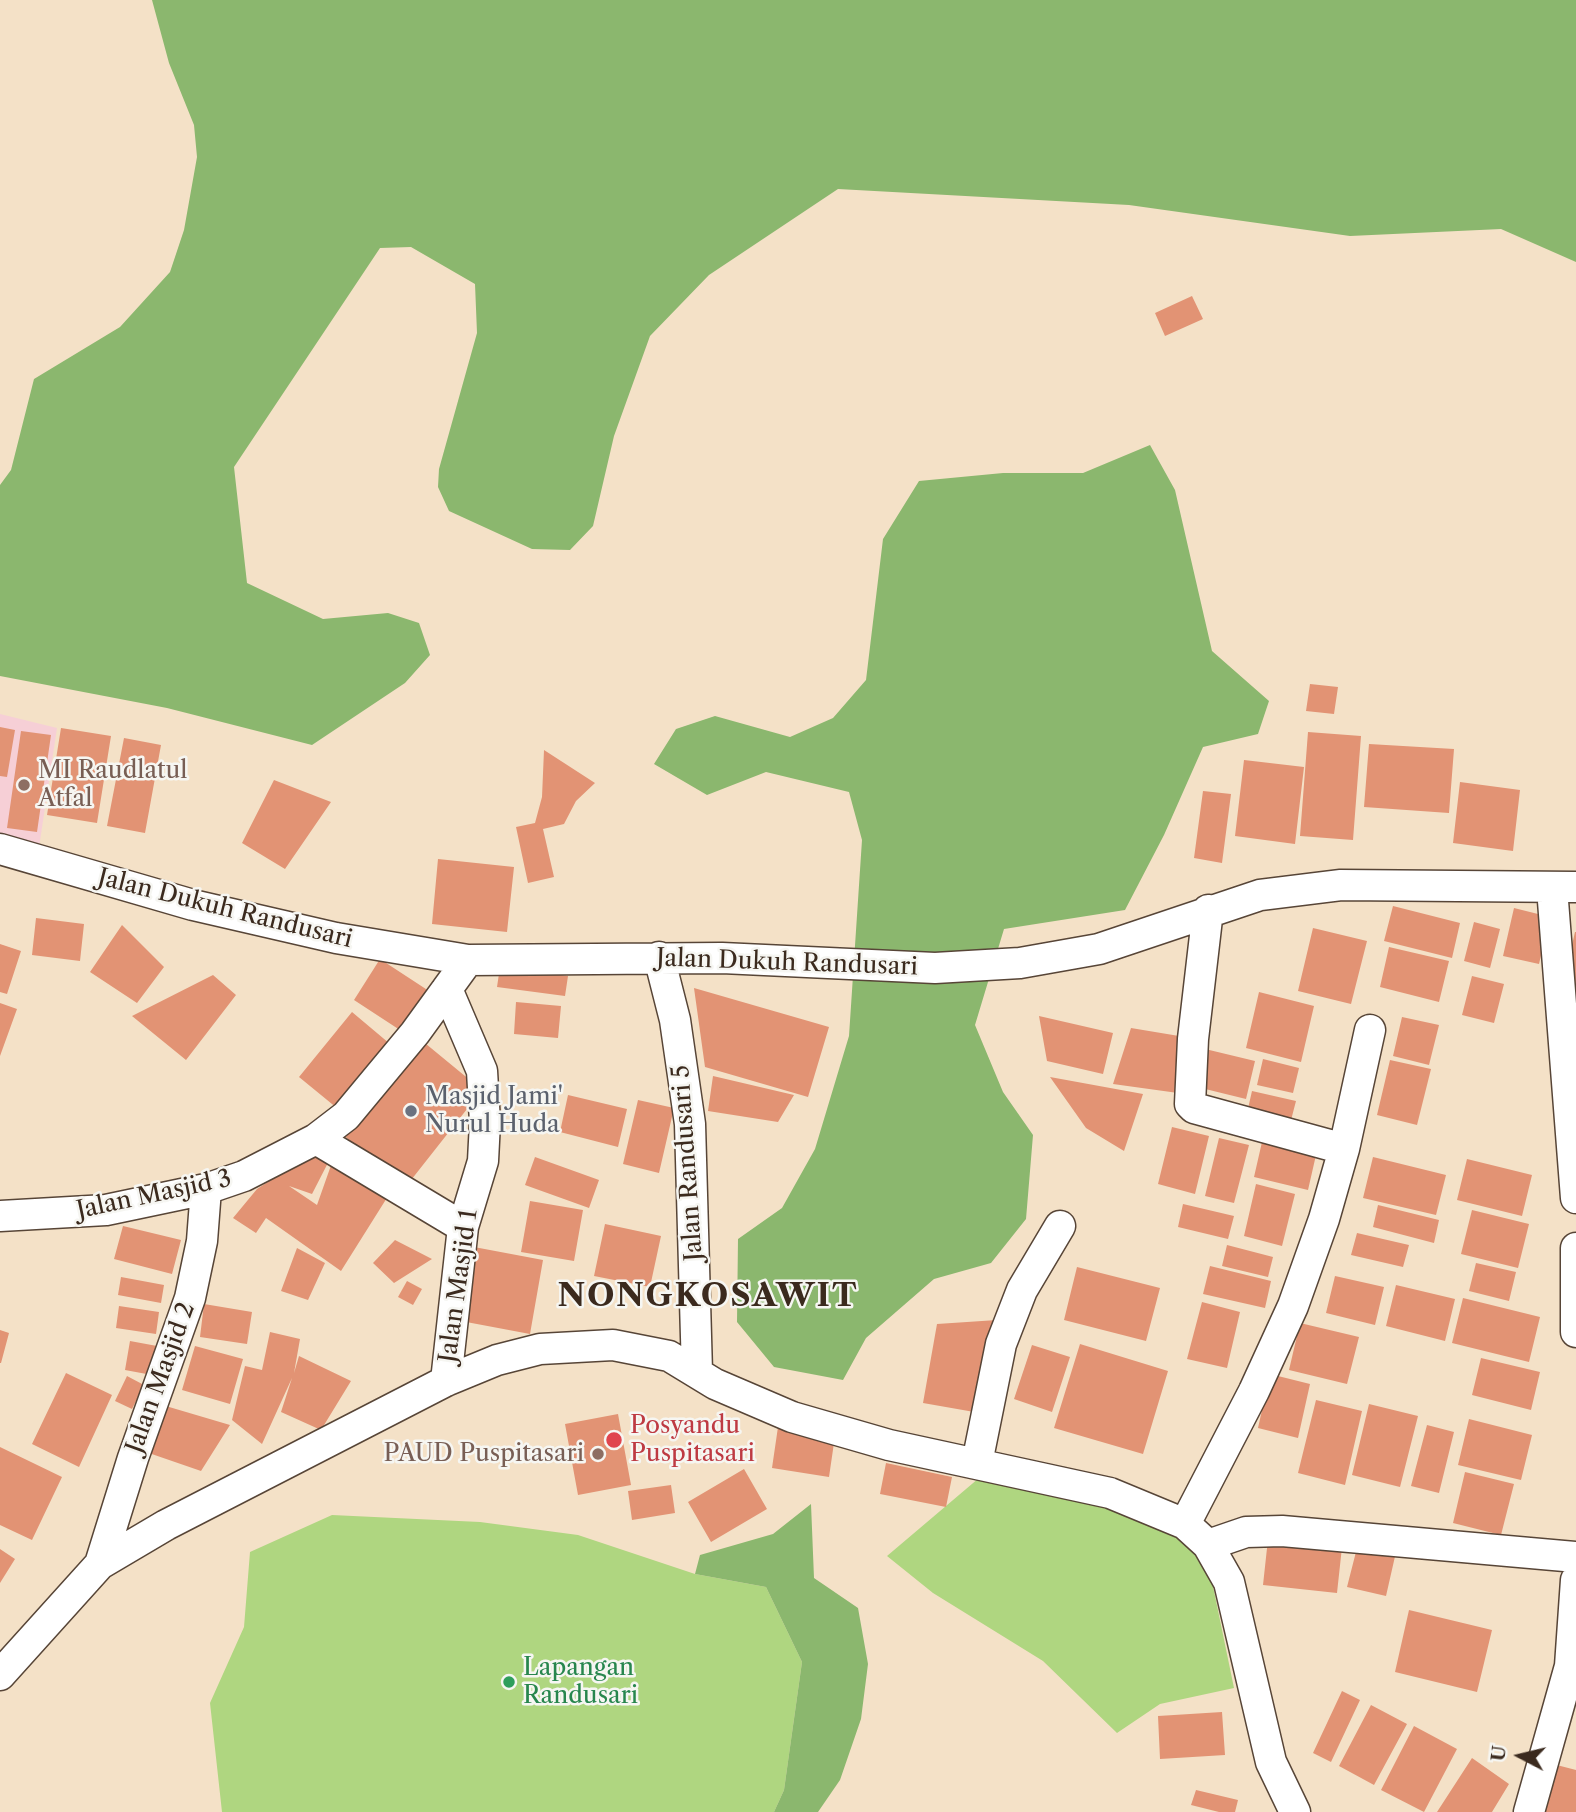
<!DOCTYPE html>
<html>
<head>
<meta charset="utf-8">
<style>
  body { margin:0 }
  #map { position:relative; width:1576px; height:1812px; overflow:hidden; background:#f4e1c7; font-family:"Libre Caslon Text",serif }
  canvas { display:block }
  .north { position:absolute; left:1485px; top:1721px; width:70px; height:70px; -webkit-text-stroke:5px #f6f6f2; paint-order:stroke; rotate:277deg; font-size:19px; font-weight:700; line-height:28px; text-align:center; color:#3b2a1e }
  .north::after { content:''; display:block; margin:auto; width:24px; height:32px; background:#3b2a1e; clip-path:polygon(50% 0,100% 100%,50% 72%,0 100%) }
</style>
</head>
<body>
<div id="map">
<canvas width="1576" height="1812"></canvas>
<div class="north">U</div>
</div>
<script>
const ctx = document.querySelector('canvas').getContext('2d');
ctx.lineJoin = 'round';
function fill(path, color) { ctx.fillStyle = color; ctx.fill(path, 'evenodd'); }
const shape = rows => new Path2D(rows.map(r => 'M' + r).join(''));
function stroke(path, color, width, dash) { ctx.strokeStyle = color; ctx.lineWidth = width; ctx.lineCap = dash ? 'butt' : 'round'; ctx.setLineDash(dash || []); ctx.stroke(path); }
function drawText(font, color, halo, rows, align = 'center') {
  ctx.font = font + ' "Libre Caslon Text",serif'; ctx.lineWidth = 5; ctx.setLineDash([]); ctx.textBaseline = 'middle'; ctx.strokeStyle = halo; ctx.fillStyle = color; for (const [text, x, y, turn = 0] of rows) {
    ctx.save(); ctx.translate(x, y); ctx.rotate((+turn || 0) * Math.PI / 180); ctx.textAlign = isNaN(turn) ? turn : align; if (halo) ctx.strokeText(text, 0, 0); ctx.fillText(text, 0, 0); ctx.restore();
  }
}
fill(shape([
  [0,714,57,728,38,854,0,843]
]), '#f6cfd6');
fill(shape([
  [979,1478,1080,1499,1173,1533,1208,1562,1234,1688,1160,1704,1117,1733,1043,1661,933,1593,887,1556],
  [332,1515,480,1522,578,1535,695,1574,766,1587,802,1662,784,1790,774,1812,222,1812,210,1703,244,1627,250,1552]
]), '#afd680');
fill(shape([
  [152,0,1576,0,1576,262,1501,229,1350,236,1129,205,838,189,709,275,650,336,614,436,593,526,570,550,532,549,449,511,438,487,439,469,477,333,475,284,411,247,380,248,234,467,247,583,323,619,388,613,419,623,430,655,405,683,312,745,167,708,0,676,0,485,11,470,34,379,120,327,170,272,184,230,197,157,194,125,169,63],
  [1150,445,1175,490,1212,651,1269,701,1258,734,1203,747,1164,835,1125,910,1004,929,975,1025,1003,1092,1033,1135,1026,1219,991,1263,934,1279,866,1338,843,1380,774,1367,737,1322,738,1239,782,1208,815,1149,849,1036,862,840,849,792,766,772,707,795,654,764,676,729,715,716,790,737,833,718,866,680,883,539,919,481,1003,473,1083,473],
  [811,1504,814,1578,858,1608,868,1664,861,1719,840,1780,818,1812,774,1812,784,1790,802,1662,766,1587,695,1574,700,1555,773,1534]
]), '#8bb76e');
fill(shape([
  [1192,296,1203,319,1165,336,1155,313],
  [1310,684,1338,687,1334,714,1306,711],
  [0,727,15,730,7,777,0,776],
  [61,728,111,736,97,823,47,815],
  [21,731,51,735,37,832,7,828],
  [1308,732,1361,736,1353,840,1300,836],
  [124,738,161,745,145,833,107,826],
  [1369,744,1454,749,1449,813,1364,807],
  [544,750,595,783,576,801,564,824,543,829,554,877,528,883,516,827,535,823,542,797],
  [1244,760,1304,767,1295,844,1235,836],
  [274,780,331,802,285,869,242,843],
  [1460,782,1520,790,1513,851,1453,843],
  [1203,791,1231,794,1222,863,1194,858],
  [438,859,514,867,507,932,432,924],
  [1393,906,1460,923,1452,958,1384,941],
  [1514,908,1550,917,1539,964,1503,956],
  [36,918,84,924,80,961,32,955],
  [1474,922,1500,929,1490,968,1464,961],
  [122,925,164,967,137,1003,90,972],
  [1313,928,1367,941,1351,1004,1298,991],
  [1575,932,1576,932,1576,991,1562,988],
  [0,944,21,951,7,994,0,992],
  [1389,947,1449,961,1439,1002,1380,987],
  [380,959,432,993,406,1034,354,1000],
  [500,967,568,976,565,996,497,987],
  [213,975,236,995,186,1060,132,1016],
  [1472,976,1504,984,1494,1023,1462,1015],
  [694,988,829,1027,808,1097,705,1067],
  [1259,992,1314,1006,1301,1062,1246,1048],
  [516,1002,561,1006,558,1038,514,1034],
  [0,1003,17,1009,0,1056],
  [352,1012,396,1049,343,1113,299,1077],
  [1039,1016,1113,1033,1103,1074,1047,1061],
  [1402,1017,1439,1025,1429,1065,1393,1056],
  [1131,1028,1191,1038,1178,1093,1113,1084],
  [420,1039,482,1090,404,1189,339,1131],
  [1201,1048,1255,1061,1246,1099,1193,1086],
  [1263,1059,1299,1068,1293,1093,1257,1085],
  [1390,1060,1431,1069,1417,1125,1377,1115],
  [713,1076,794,1095,778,1122,708,1111],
  [1050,1077,1143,1094,1124,1151,1086,1128],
  [1252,1091,1296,1101,1290,1124,1247,1113],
  [568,1095,627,1109,618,1147,560,1132],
  [638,1100,674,1108,659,1173,623,1164],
  [1172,1127,1209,1136,1195,1194,1158,1184],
  [1219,1138,1249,1145,1234,1203,1205,1196],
  [1262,1142,1316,1155,1308,1190,1254,1177],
  [320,1148,332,1155,312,1194,289,1186,317,1205,335,1154,390,1193,341,1271,266,1218,256,1233,233,1218,257,1189],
  [535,1157,599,1180,589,1208,525,1185],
  [1373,1157,1446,1175,1436,1215,1363,1198],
  [1467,1159,1532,1175,1522,1216,1457,1200],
  [1256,1184,1295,1194,1282,1246,1244,1236],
  [530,1201,583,1210,574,1261,521,1252],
  [1183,1204,1234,1216,1228,1239,1178,1227],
  [1378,1205,1439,1220,1434,1243,1373,1227],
  [1472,1210,1529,1224,1518,1268,1461,1254],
  [605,1224,661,1236,650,1287,594,1276],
  [123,1226,181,1240,172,1274,114,1259],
  [1357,1233,1409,1245,1403,1267,1351,1255],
  [395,1240,432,1259,394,1283,373,1263],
  [1227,1245,1273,1257,1268,1277,1222,1266],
  [474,1247,543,1260,530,1334,461,1321],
  [297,1248,325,1263,308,1300,281,1291],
  [1476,1263,1516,1272,1509,1301,1469,1291],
  [1210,1266,1271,1281,1265,1308,1203,1294],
  [1077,1267,1160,1288,1146,1341,1064,1320],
  [1335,1276,1384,1287,1375,1325,1326,1313],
  [121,1277,164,1285,161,1303,118,1295],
  [407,1281,422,1289,413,1305,398,1297],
  [1396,1285,1455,1299,1445,1341,1386,1326],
  [1463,1298,1540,1317,1529,1362,1452,1343],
  [1202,1302,1240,1312,1227,1368,1187,1359],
  [204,1304,252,1312,247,1344,200,1337],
  [119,1306,159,1312,156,1334,116,1328],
  [997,1320,980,1413,923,1403,937,1324],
  [1300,1323,1359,1337,1347,1384,1289,1370],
  [0,1330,9,1333,1,1363,0,1363],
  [270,1332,300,1339,294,1373,299,1356,351,1381,321,1430,281,1412,292,1378,262,1444,232,1420,245,1366,262,1370],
  [130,1341,157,1346,152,1375,125,1370],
  [1080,1344,1168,1371,1143,1454,1054,1428],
  [1032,1345,1070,1357,1052,1412,1014,1399],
  [195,1346,243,1359,230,1404,182,1390],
  [1481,1358,1540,1372,1531,1410,1472,1395],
  [66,1373,112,1395,79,1467,32,1444],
  [1270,1374,1310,1384,1298,1438,1258,1428],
  [127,1376,144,1385,132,1409,115,1401],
  [1316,1400,1362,1411,1345,1485,1298,1473],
  [159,1404,230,1425,201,1471,143,1451],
  [1369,1404,1418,1416,1400,1487,1352,1475],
  [618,1414,631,1485,578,1495,565,1424],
  [1469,1419,1532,1435,1521,1480,1458,1465],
  [1427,1425,1454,1432,1439,1493,1411,1486],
  [778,1427,835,1436,829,1477,772,1468],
  [0,1447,62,1477,32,1540,0,1525],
  [886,1463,952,1477,946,1507,880,1494],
  [744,1469,767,1509,711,1542,688,1502],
  [1465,1472,1514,1484,1501,1535,1453,1523],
  [671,1485,675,1513,632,1520,628,1491],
  [1268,1539,1342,1547,1337,1593,1263,1585],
  [1358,1544,1396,1552,1386,1596,1347,1587],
  [0,1549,15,1559,0,1583],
  [1409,1610,1492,1630,1477,1692,1395,1672],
  [1342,1691,1360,1700,1331,1762,1313,1753],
  [1371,1705,1407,1724,1374,1785,1339,1766],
  [1222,1712,1225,1755,1160,1759,1158,1716],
  [1414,1726,1457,1749,1424,1812,1381,1790],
  [1472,1758,1509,1784,1492,1812,1437,1812],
  [1549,1763,1576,1770,1576,1812,1538,1812],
  [1196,1790,1238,1800,1235,1812,1219,1812,1191,1805]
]), '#e29374');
const street = shape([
  [0,849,193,905,336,938,468,960,722,958,935,968,1020,963,1099,949,1260,895,1341,885,1576,887],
  [1552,888,1576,1198],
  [1208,910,1193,1039,1190,1104,1194,1108,1344,1149],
  [659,957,675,1020,690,1124,697,1372],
  [316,1139,463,1227],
  [0,1216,106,1210,206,1189,244,1176,316,1139,346,1116,415,1033,468,960],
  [1576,1248,1576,1332],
  [446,1381,463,1227,483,1161,485,1122,482,1071,447,989],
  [977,1463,1001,1344,1022,1290,1060,1226],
  [1185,1524,1254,1391,1293,1306,1324,1219,1344,1149,1370,1030],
  [1208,1545,1246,1532,1282,1531,1576,1557],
  [100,1564,133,1458,190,1298,202,1241,206,1189],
  [0,1675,100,1564,166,1525,446,1381,497,1360,540,1349,613,1345,669,1356,715,1384,792,1417,889,1445,1110,1493,1185,1524,1208,1545,1229,1582,1271,1762,1295,1812],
  [1529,1812,1570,1666,1576,1580]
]);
stroke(street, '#574537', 33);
stroke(street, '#fff', 30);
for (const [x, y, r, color] of [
  [24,785,7,"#8d6e63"],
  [411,1111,7,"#6b7280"],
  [614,1440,9,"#e0444e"],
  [598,1454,7,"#8d6e63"],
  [509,1682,7,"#2e9e5b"]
]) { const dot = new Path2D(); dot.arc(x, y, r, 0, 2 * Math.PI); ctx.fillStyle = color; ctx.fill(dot); stroke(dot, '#f6f6f2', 2.5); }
drawText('24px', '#785e54', '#f6f6f2', [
  ["MI Raudlatul",38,771],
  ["Atfal",38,799],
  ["PAUD Puspitasari",584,1454,"right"]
], 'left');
drawText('24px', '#3b2a1e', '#f6f6f2', [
  ["Jalan Dukuh Randusari",225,909,14],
  ["Jalan Dukuh Randusari",787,963,2],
  ["Jalan Randusari 5",688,1163,-94],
  ["Jalan Masjid 3",154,1195,-12],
  ["Jalan Masjid 1",459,1286,-82],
  ["Jalan Masjid 2",161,1378,-70]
]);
drawText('24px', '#5b616d', '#f6f6f2', [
  ["Masjid Jami'",425,1097],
  ["Nurul Huda",425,1125]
], 'left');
drawText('24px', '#be3a42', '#f6f6f2', [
  ["Posyandu",630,1426],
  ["Puspitasari",630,1454]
], 'left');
drawText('24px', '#27864d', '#f6f6f2', [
  ["Lapangan",523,1668],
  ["Randusari",523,1696]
], 'left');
ctx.letterSpacing = '2px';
drawText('bold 32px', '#3b2a1e', '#f6f6f2', [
  ["NONGKOSAWIT",708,1297]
]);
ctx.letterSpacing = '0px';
</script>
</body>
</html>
